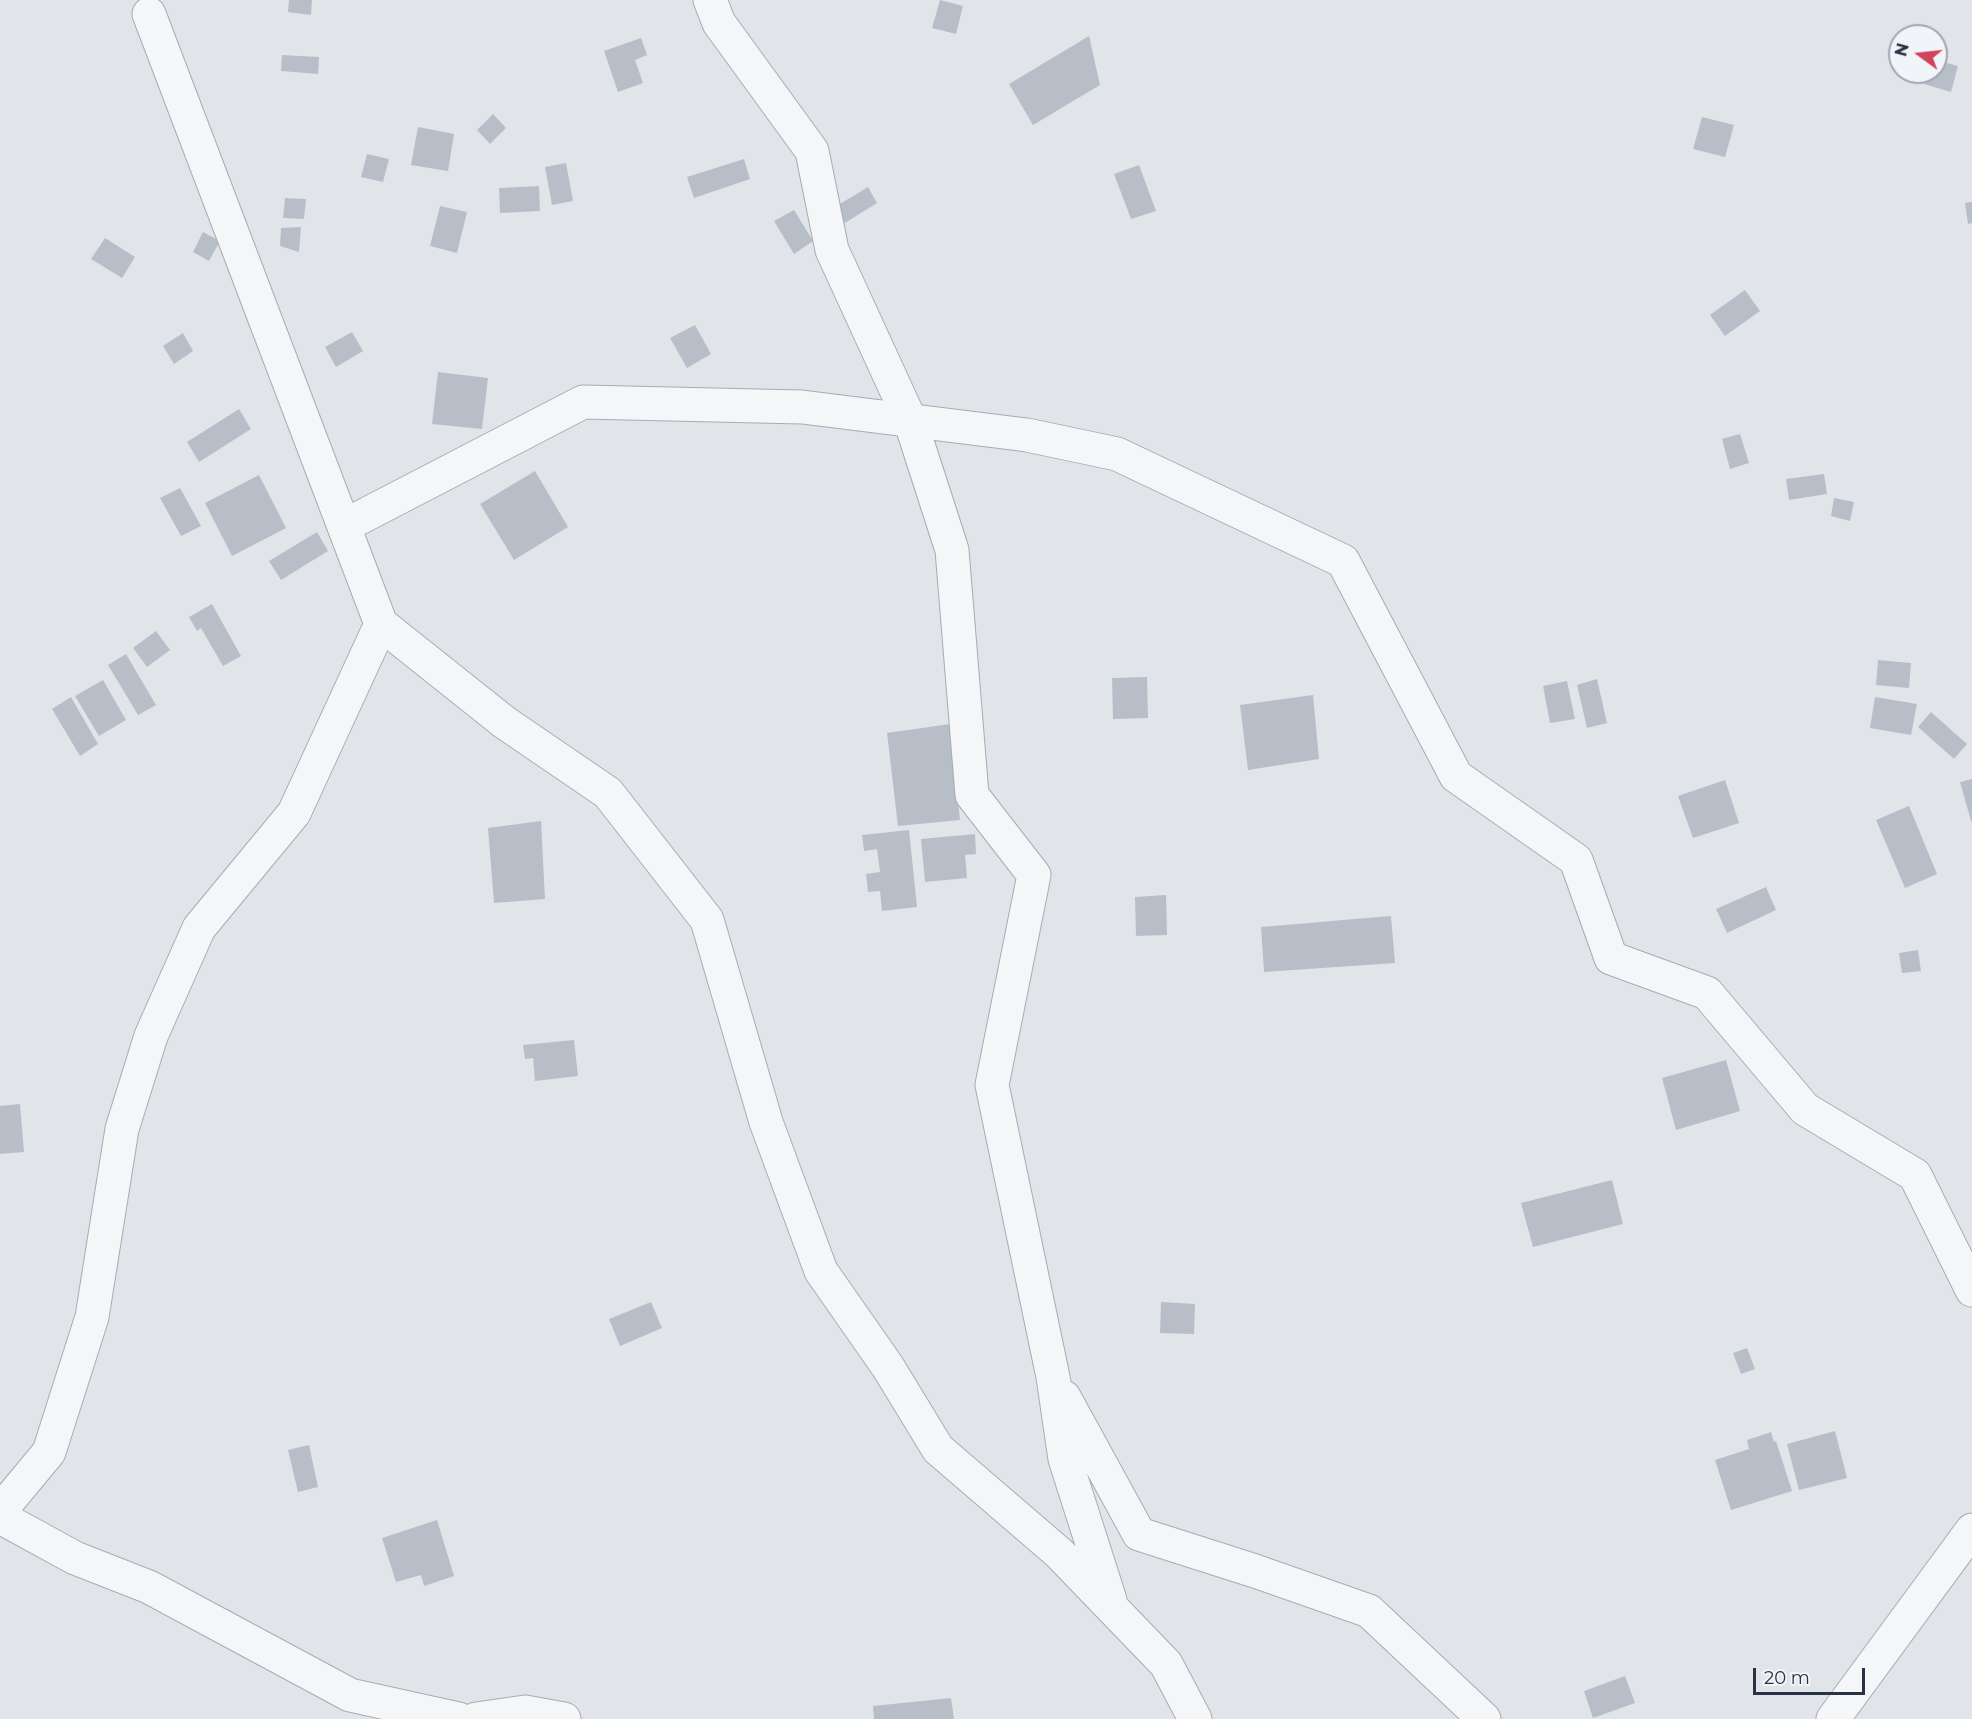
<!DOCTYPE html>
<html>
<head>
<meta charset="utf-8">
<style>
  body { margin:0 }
  #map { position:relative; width:1972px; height:1719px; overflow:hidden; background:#e1e5ea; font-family:Montserrat,sans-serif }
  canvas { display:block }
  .north { position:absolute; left:1888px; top:24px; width:60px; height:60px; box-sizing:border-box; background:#f1f4f8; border:2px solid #a1a7b0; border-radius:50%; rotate:285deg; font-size:16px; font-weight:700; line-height:24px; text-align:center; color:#293343 }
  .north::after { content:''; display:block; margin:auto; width:21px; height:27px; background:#d2435d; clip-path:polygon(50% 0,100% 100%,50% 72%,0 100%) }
  .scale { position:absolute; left:1753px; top:1668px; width:112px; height:27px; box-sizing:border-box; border:3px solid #293343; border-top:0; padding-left:8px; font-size:18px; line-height:21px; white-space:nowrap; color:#293343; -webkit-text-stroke:4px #f1f4f8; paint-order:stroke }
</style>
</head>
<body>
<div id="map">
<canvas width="1972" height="1719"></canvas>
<div class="north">N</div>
<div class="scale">20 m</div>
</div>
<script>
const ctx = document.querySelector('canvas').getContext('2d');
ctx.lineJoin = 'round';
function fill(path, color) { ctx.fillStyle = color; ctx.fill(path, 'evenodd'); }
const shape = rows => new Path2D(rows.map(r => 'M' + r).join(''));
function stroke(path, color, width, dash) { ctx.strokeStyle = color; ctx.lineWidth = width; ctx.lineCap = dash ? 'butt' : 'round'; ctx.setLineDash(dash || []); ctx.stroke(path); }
fill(shape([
  [289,0,312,0,311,15,288,12],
  [940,0,963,6,956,34,932,28],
  [1089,36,1100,85,1033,125,1009,84],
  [641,38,647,55,635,60,643,83,618,92,604,51],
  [282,55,319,57,318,74,281,71],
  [1936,60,1958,66,1951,92,1924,84,1928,72,1936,72],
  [493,114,506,128,490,144,477,130],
  [1702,117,1734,125,1725,157,1693,149],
  [418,127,454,134,448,171,411,165],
  [367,154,389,159,383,182,361,177],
  [744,159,750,179,694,198,687,177],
  [566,163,573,201,552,205,545,167],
  [1139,165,1156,211,1131,219,1114,174],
  [539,186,540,211,500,213,499,188],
  [868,187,877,203,840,226,830,210],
  [285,198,306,199,304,219,283,218],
  [1972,202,1972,223,1968,224,1965,203],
  [440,206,467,212,457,253,430,246],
  [794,210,813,241,794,254,774,221],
  [301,227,299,252,280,246,281,228],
  [203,232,220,241,209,261,193,252],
  [105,238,135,257,122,278,91,259],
  [1745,290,1760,311,1725,336,1710,315],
  [695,325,711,354,687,368,670,338],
  [352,332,363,351,336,367,325,347],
  [183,333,193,351,174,364,163,346],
  [438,372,488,378,482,429,432,424],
  [239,409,251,429,199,462,187,442],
  [1740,434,1749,463,1730,469,1722,439],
  [535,471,568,527,514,560,480,504],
  [1824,474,1827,494,1789,500,1786,479],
  [259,475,286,528,232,556,205,503],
  [180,488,201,526,181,536,160,498],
  [1834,498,1854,502,1850,521,1831,516],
  [317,532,328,551,281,580,269,561],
  [212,604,241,656,223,666,201,628,197,631,189,617],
  [156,631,170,650,147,667,133,648],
  [126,654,156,705,138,715,108,665],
  [1878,660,1911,663,1909,688,1876,685],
  [1147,677,1148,718,1113,719,1112,678],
  [1597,679,1607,723,1587,728,1577,685],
  [103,680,126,720,99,736,75,696],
  [1567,681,1575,719,1550,723,1543,686],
  [1313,695,1319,759,1248,770,1240,705],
  [71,697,98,744,80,756,52,709],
  [1875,697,1917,704,1911,735,1870,728],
  [1931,712,1967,744,1954,759,1918,727],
  [950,724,960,820,898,826,887,733],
  [1972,779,1972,821,1971,821,1960,782],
  [1725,780,1739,823,1693,838,1678,796],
  [1909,806,1937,874,1905,888,1876,820],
  [541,821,545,899,494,903,488,828],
  [909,830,917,907,882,911,880,891,868,892,866,874,880,872,877,849,864,851,862,835],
  [975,834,976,854,965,855,967,878,925,882,921,839],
  [1766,887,1776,910,1727,933,1716,909],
  [1166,895,1167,935,1136,936,1135,897],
  [1391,916,1395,963,1264,972,1261,927],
  [1918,950,1921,971,1902,973,1899,953],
  [574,1040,578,1076,535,1081,533,1058,525,1059,523,1045],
  [1726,1060,1740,1111,1676,1130,1662,1078],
  [20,1104,24,1152,0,1154,0,1106],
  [1612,1180,1623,1224,1533,1247,1521,1203],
  [651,1302,662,1328,620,1346,609,1319],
  [1161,1302,1195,1304,1194,1334,1160,1333],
  [1747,1348,1755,1369,1741,1374,1733,1353],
  [1835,1431,1847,1478,1799,1490,1787,1444],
  [1771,1432,1774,1442,1776,1441,1792,1491,1731,1510,1715,1460,1749,1449,1747,1440],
  [309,1445,318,1487,298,1492,288,1450],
  [437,1520,454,1576,424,1586,421,1575,396,1582,382,1538],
  [1625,1676,1635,1703,1593,1718,1584,1691],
  [951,1698,954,1719,874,1719,873,1706]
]), '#b8bec8');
const street = shape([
  [710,0,719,23,812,151,832,250,910,420,952,550,972,795,1034,875,992,1085,1053,1377,1065,1459,1110,1600],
  [149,14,381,624,504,722,608,793,707,920,766,1122,821,1271,888,1367,938,1449,1059,1553,1166,1664,1195,1719],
  [344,526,583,402,802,407,1027,435,1117,454,1343,561,1456,776,1576,860,1611,958,1707,993,1805,1109,1915,1175,1972,1290],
  [1064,1397,1139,1534,1255,1571,1369,1611,1484,1719],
  [0,1511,49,1452,92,1317,122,1129,151,1036,199,928,294,813,381,624],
  [0,1517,75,1558,149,1587,350,1695,459,1719],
  [476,1719,525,1712,564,1719],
  [1833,1719,1972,1530]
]);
stroke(street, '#a6acb5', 35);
stroke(street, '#f4f6f8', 33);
</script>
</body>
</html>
